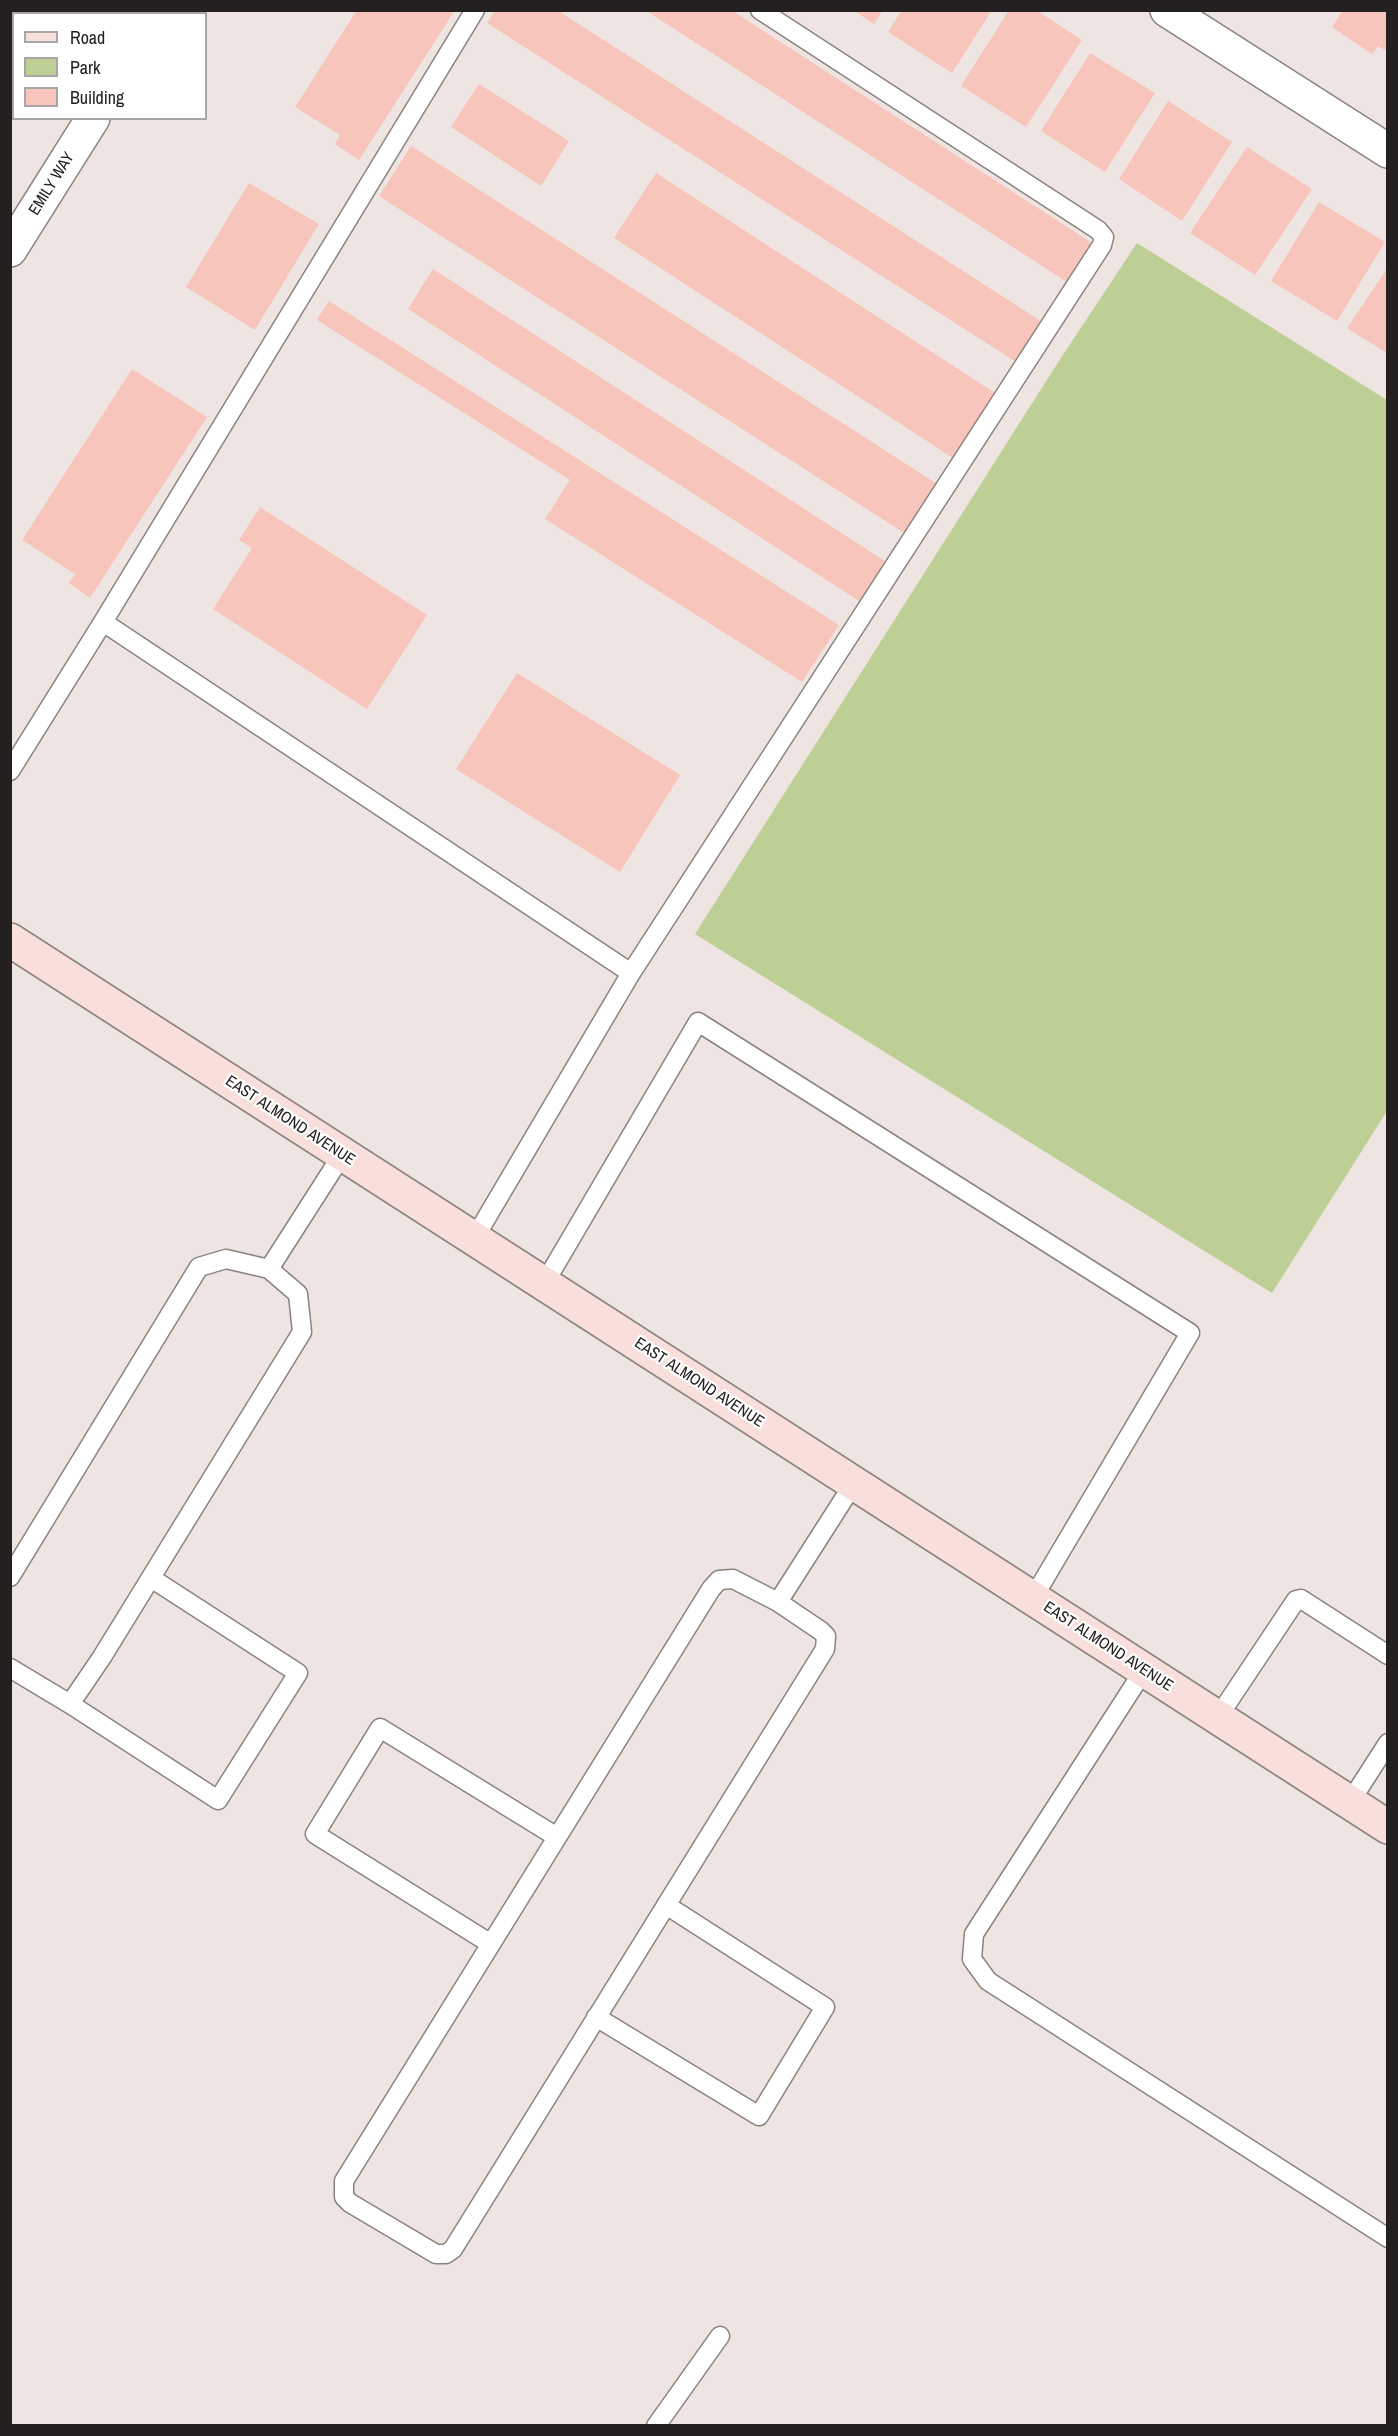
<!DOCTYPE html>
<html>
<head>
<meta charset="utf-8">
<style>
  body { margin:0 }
  #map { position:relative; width:1398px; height:2436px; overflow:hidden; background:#eee4e1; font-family:"Archivo Narrow",sans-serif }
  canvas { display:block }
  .frame { position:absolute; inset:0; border:12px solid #23201f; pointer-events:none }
  .legend { position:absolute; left:12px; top:12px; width:195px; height:108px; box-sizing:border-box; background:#fff; border:2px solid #a7a6a5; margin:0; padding:8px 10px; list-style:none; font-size:18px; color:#23201f }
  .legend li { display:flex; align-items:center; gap:12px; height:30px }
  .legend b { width:30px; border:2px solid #a7a6a5 }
</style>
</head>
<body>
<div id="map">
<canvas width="1398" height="2436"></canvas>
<div class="frame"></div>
<ul class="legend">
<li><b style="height:8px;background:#f9dfdb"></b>Road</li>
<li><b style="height:16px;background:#bdcf94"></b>Park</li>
<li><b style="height:16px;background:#f8c5bc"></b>Building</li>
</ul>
</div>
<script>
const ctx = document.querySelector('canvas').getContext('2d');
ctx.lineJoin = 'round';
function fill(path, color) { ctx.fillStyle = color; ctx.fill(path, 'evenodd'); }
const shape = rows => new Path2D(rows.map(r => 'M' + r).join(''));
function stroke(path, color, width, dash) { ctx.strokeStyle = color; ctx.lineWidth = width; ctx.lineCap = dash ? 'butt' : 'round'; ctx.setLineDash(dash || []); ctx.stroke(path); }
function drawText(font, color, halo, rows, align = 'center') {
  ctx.font = font + ' "Archivo Narrow",sans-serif'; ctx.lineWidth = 4.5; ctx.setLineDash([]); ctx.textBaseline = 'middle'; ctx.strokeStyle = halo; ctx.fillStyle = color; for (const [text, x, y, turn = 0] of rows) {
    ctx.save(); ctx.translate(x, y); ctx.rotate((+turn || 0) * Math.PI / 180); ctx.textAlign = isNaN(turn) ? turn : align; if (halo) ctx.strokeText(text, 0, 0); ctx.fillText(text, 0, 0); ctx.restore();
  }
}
fill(shape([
  [1137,243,1387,400,1387,1111,1272,1293,695,934,1057,364]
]), '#bdcf94');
fill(shape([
  [357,10,455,10,359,160,335,144,340,135,295,107],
  [495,10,557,10,1041,321,1016,362,487,23],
  [645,10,731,10,1092,243,1067,282],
  [853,10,883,10,874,24],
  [902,10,992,10,952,73,888,32],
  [1009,10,1036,10,1082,40,1026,127,961,86],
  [1343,10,1388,10,1388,52,1378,46,1372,54,1332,27],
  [1090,53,1155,93,1105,172,1041,131],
  [479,84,569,141,541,186,451,127],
  [1168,101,1232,142,1182,221,1119,179],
  [411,146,942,487,909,536,379,196],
  [1247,147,1312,189,1255,275,1190,233],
  [656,173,995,393,953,458,614,238],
  [249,183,319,224,255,330,186,287],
  [1319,202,1385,242,1337,321,1271,281],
  [1388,267,1388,354,1347,328],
  [433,269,888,563,862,603,408,309],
  [329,301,839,625,802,682,545,519,570,480,317,320],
  [132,369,207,417,90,598,69,583,75,574,22,540],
  [260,507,427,615,367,709,213,609,252,548,239,540],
  [517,673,680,775,620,872,456,769]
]), '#f8c5bc');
const lane = shape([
  [103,622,475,10],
  [10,771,103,622,631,973],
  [474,1239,631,973,1102,245,1104,237,1098,230,760,10],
  [544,1284,698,1022,1190,1333,1033,1598],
  [10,1577,199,1267,226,1259,269,1269],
  [778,1602,733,1579,719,1580,711,1589,344,2181,344,2197,350,2203,436,2254,446,2254,453,2249,825,1649,826,1636,821,1631,778,1602,854,1483],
  [10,1668,70,1704,102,1657,302,1332,298,1294,269,1269,342,1155],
  [1144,1670,974,1934,972,1959,988,1981,1388,2238],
  [70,1704,218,1800,298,1673,151,1578],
  [1218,1717,1296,1600,1301,1599,1388,1655],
  [1350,1802,1388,1743],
  [491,1944,315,1834,380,1728,557,1837],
  [596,2017,759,2116,825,2007,666,1905],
  [656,2426,720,2336]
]);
const street = shape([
  [1167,10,1388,151],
  [159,14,161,10],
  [10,250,93,118]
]);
const secondary = shape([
  [10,940,1388,1827]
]);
stroke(lane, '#8b837f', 21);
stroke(street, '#8b837f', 36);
stroke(secondary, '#8b837f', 36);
stroke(lane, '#fff', 18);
stroke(street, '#fff', 33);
stroke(secondary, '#f9dfdb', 33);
drawText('16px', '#23201f', '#fff', [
  ["EMILY WAY",52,184,-58],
  ["EAST ALMOND AVENUE",290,1121,33],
  ["EAST ALMOND AVENUE",699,1383,33],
  ["EAST ALMOND AVENUE",1108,1647,33]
]);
</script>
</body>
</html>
